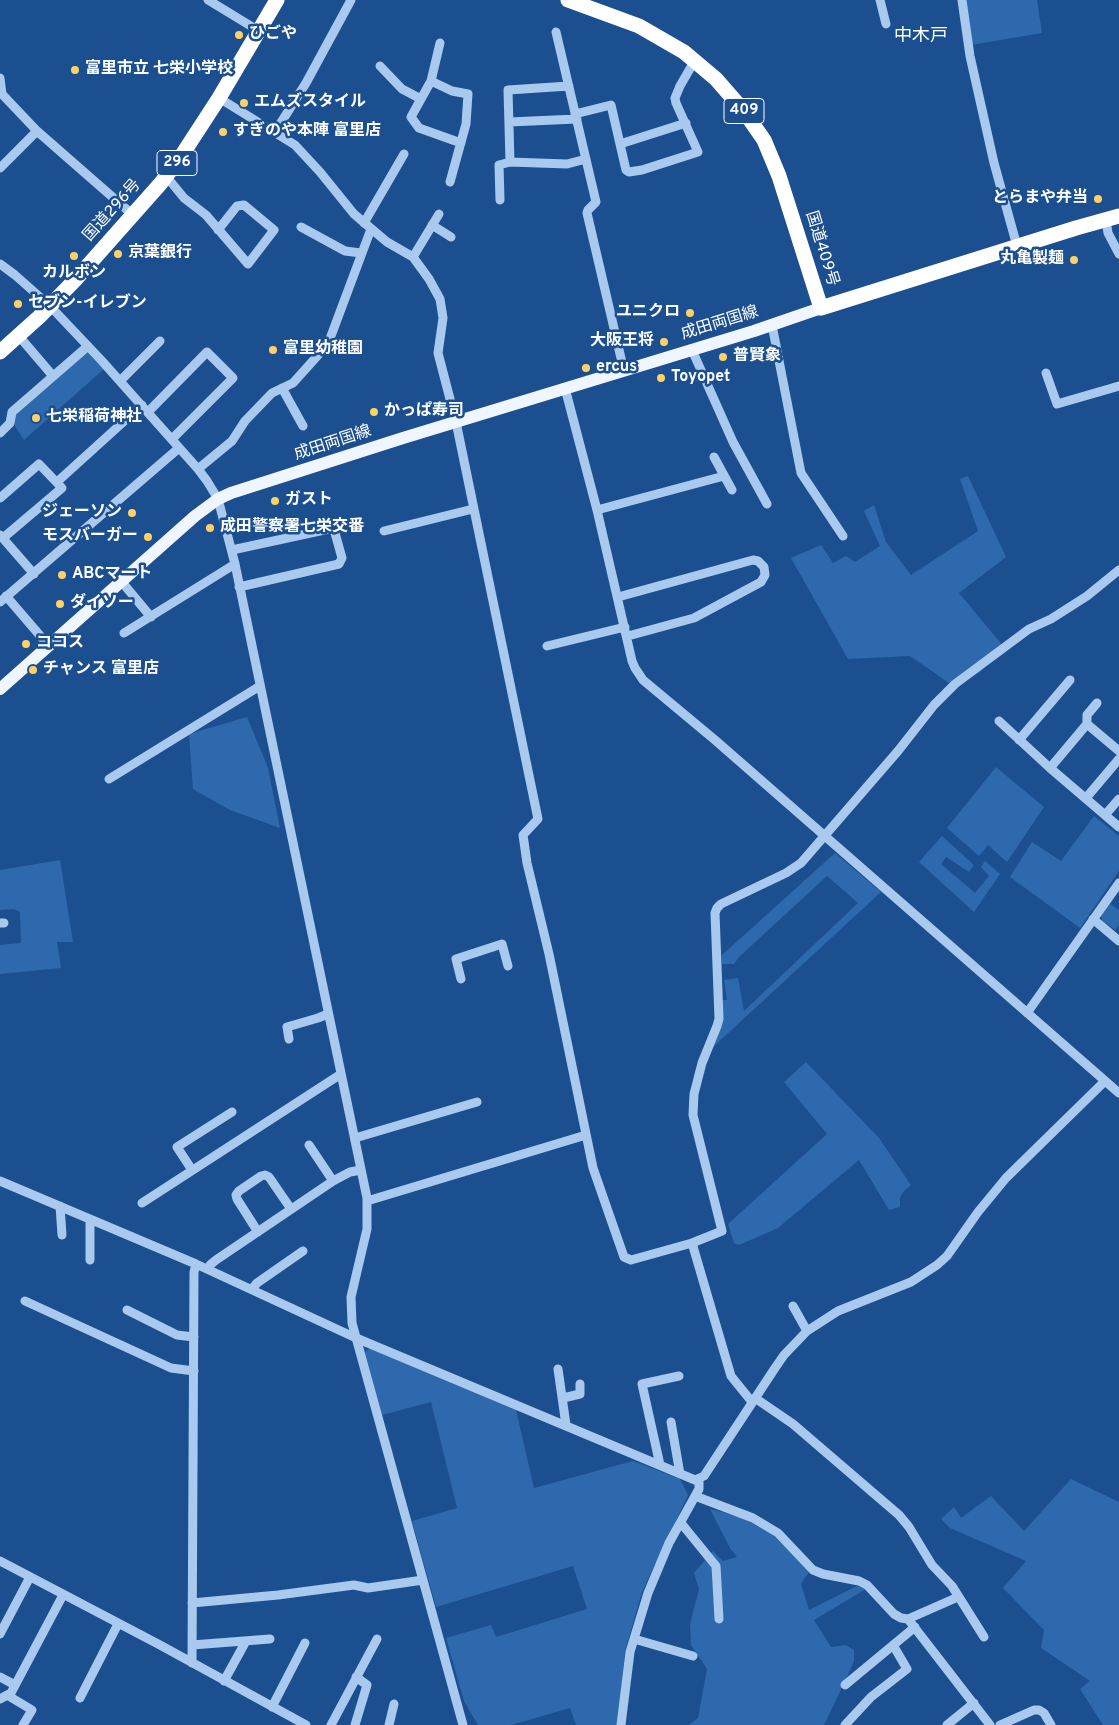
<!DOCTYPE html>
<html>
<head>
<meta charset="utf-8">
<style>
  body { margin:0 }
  canvas { display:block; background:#1b4f8f }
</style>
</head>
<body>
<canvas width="1119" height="1725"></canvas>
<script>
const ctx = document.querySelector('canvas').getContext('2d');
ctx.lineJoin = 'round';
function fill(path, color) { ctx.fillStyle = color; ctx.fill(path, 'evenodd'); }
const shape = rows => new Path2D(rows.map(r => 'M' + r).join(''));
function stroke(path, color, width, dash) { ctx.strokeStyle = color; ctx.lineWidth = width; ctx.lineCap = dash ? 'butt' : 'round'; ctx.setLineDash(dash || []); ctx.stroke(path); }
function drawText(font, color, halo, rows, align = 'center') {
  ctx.font = font + ' Overpass,"Noto Sans JP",sans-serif'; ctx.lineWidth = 5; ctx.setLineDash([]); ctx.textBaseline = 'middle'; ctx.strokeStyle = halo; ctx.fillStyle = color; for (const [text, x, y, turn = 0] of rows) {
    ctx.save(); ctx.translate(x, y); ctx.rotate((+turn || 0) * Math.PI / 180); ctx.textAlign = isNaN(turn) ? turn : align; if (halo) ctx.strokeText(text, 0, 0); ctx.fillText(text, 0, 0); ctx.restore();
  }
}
fill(shape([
  [963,0,1037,0,1042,33,971,45],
  [88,353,104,369,24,440,15,426,14,414,82,354],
  [968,476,1006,557,959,593,1004,647,979,673,949,683,910,656,848,659,791,558,821,545,833,563,846,556,855,562,880,546,864,511,874,505,886,542,911,575,978,531,960,479],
  [247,717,268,768,280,828,230,810,193,789,189,734],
  [996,767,1044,807,1007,862,988,845,979,856,947,828],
  [1094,816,1119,836,1119,871,1080,928,1010,877,1032,842,1061,861],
  [942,836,974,865,969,872,946,857,941,864,975,893,989,876,981,867,985,861,1000,874,974,912,919,862],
  [835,853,881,892,712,1048,722,1000,727,1000,724,980,738,978,744,1011,858,903,827,876,739,957,734,964,722,964,722,955],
  [60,860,73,942,57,942,61,968,0,974,0,945,21,943,20,912,14,909,0,910,0,870],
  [1109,903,1119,910,1119,925,1115,930,1102,920,1101,914],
  [806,1062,879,1138,911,1185,903,1192,900,1198,900,1207,889,1210,859,1160,778,1228,739,1245,734,1243,728,1224,827,1134,784,1082],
  [370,1348,516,1410,534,1488,633,1461,680,1479,688,1495,642,1592,625,1651,618,1725,576,1725,570,1708,511,1725,478,1725,464,1701,446,1638,491,1625,496,1637,587,1609,573,1566,436,1607,412,1521,457,1508,431,1402,382,1415,365,1352],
  [1071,1479,1119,1502,1119,1725,1103,1725,1080,1689,1090,1681,1041,1648,1044,1630,1003,1588,1026,1561,950,1528,941,1519,954,1507,961,1518,991,1496,1024,1531],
  [710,1509,752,1520,777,1534,811,1569,801,1584,809,1610,857,1586,866,1589,814,1620,831,1647,846,1645,854,1650,854,1661,846,1679,824,1725,689,1725,698,1718,707,1669,691,1645,690,1624,699,1589,694,1573,713,1551,723,1561,737,1557,730,1548]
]), '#2e69ad');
stroke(shape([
  [208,0,259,31],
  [880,0,886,24],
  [962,0,970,56,994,163,1017,246],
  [556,32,596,202,588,210,587,213,624,371],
  [380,66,402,89,421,99,411,117,419,128,461,143],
  [0,78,2,94,37,131,0,168],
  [431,81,452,91,468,94,466,124,450,182],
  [219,98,295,145,320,172,354,214,387,242,413,257,429,279,440,299,443,318,438,353,456,422,538,819,523,835,527,863,549,954,593,1168,624,1257,631,1260,692,1243,722,1231,693,1115,694,1094,702,1063,717,1026,719,1019,715,913,717,908,721,904,786,873,801,863,898,751,934,705,955,684,1029,629,1051,619,1087,596,1119,570],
  [421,99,431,81,440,43],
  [575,114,611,105,626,170,629,172,642,170,698,152,676,103,675,98,680,86,695,60],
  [509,122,577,119],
  [37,131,133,215],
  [275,132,306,83,351,0],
  [620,144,686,123],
  [510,162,508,90,569,86],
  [166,176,184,198,206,215,248,264,274,230,244,205,237,206,218,230],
  [500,200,499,165,510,162,567,164,586,159],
  [1106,220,1108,233,1119,254],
  [364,223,404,154],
  [432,225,451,237],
  [301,227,345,251,361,253],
  [413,257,439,214],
  [0,264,15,275,50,306,102,361,198,469,207,481,218,499,235,564,367,1198,367,1229,351,1297,352,1323,463,1725],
  [772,325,801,473,843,536],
  [18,335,53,376],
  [692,350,733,442,767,504],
  [1046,373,1057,404,1119,386],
  [120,381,160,341],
  [282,388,303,426],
  [565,388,597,510,632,661,635,668,643,680,715,740,1119,1093],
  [148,412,207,352,233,378,172,439],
  [0,433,10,423,12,412,88,346],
  [714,457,732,490],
  [198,469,232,441,245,421,272,393,293,383,328,344,371,229],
  [57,482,142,405],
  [0,498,39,464,62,488,3,538],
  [597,510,724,476],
  [384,531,473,509],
  [0,535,34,574],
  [232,550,329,529,333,530,335,533,342,558,339,564,239,587],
  [121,581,151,617],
  [6,596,49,646],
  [618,597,753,560,758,561,764,567,765,575,761,582,694,618,628,636],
  [0,602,179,448],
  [124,633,235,564],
  [547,646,625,627],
  [999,721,1050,768,1119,827],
  [1087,724,1087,715,1097,703],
  [1019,740,1070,680],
  [1050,768,1087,724,1119,751],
  [109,779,260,686],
  [1086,798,1119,759],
  [1105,815,1119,799],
  [1093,919,1119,941],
  [0,923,4,923],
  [461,979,456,959,502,944,508,966],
  [1027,1013,1119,883],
  [289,1039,287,1027,318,1018,328,1014],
  [355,1138,477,1102],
  [309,1145,333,1181],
  [192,1170,177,1147,232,1112],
  [0,1181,196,1264,356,1338,695,1480,704,1476,775,1368,784,1355,807,1331,838,1311,911,1282,937,1265,947,1256,978,1212,1006,1178,1105,1081],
  [367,1201,586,1135],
  [142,1203,341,1074],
  [60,1206,62,1235],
  [90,1219,90,1260],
  [258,1232,237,1199,236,1195,239,1191,261,1176,265,1175,269,1177,291,1209],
  [692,1243,731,1376,752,1402],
  [209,1270,210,1265,216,1260,333,1181,350,1172,361,1170],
  [252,1289,257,1283,303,1251],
  [25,1301,171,1368,194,1371],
  [793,1306,807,1331],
  [127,1310,177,1335,194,1337],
  [558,1369,566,1425],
  [563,1398,580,1394,580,1384],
  [755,1398,793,1424,899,1515,909,1527,932,1565,952,1586,984,1637],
  [671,1422,680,1474],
  [660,1465,642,1384,679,1376],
  [695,1496,753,1518,778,1533,813,1570,823,1574,859,1581,867,1585,894,1614,901,1618,908,1619,958,1597],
  [681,1523,716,1566,719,1619],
  [0,1561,160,1645,306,1725],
  [192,1603,278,1595,354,1585,368,1588,423,1580],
  [908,1619,990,1725],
  [0,1634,30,1577],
  [634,1639,693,1656],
  [192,1645,270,1639],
  [192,1663,194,1272,196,1264],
  [0,1677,15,1685],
  [224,1681,246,1641],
  [845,1685,915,1627],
  [7,1695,32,1710,23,1725],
  [80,1698,118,1624],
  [0,1699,11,1693,63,1595],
  [272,1707,305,1643],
  [331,1725,377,1639],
  [355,1725,367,1685,356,1677],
  [389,1725,394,1704],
  [621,1725,630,1652,648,1593,669,1543,699,1489,699,1479],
  [845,1725,871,1697,907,1669,893,1645],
  [947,1725,974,1703],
  [1000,1725,1034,1710,1039,1710,1044,1713,1051,1725]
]), '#a9c9ee', 9);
stroke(shape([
  [0,689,195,516,218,499,231,493,403,438,754,331,821,308]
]), '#f0f6ff', 12);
stroke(shape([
  [568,0,639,26,684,52,716,79,743,110,764,140,779,176,821,308,1076,228,1119,216],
  [0,352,39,317,75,280,161,183,180,158,219,98,277,0]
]), '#fff', 15);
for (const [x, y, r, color] of [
  [239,35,5,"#ffd166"],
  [75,70,5,"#ffd166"],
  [244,103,5,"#ffd166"],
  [223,132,5,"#ffd166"],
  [1098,199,5,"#ffd166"],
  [118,254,5,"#ffd166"],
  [74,256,5,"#ffd166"],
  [1074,260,5,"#ffd166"],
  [18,304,5,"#ffd166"],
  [690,313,5,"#ffd166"],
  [664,342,5,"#ffd166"],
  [273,350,5,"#ffd166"],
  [723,357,5,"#ffd166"],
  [586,368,5,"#ffd166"],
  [661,378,5,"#ffd166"],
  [374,412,5,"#ffd166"],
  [36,418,5,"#ffd166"],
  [275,501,5,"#ffd166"],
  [132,513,5,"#ffd166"],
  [210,528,5,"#ffd166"],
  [148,537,5,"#ffd166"],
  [62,575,5,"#ffd166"],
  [60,604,5,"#ffd166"],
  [26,644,5,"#ffd166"],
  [33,670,5,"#ffd166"]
]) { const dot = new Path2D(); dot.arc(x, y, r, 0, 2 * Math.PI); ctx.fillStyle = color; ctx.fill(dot); stroke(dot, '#1b4f8f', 2); }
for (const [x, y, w] of [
  [744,111,40],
  [177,163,40]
]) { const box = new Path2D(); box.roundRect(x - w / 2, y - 12.5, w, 25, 4); ctx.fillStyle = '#1b4f8f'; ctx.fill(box); stroke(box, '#fff', 1); }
drawText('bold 15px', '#fff', null, [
  ["409",744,111],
  ["296",177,163]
]);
drawText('bold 16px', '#fff', '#1b4f8f', [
  ["ひごや",249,35],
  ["富里市立 七栄小学校",85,70],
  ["エムズスタイル",254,103],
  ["すぎのや本陣 富里店",233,132],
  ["とらまや弁当",1088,199,"right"],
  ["京葉銀行",128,254],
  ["丸亀製麺",1064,260,"right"],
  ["カルボン",74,274,"center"],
  ["セブン-イレブン",28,304],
  ["ユニクロ",680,313,"right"],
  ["大阪王将",654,342,"right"],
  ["富里幼稚園",283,350],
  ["普賢象",733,357],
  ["ercus",596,368],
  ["Toyopet",671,378],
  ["かっぱ寿司",384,412],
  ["七栄稲荷神社",46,418],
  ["ガスト",285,501],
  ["ジェーソン",122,513,"right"],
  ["成田警察署七栄交番",220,528],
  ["モスバーガー",138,537,"right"],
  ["ABCマート",72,575],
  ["ダイソー",70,604],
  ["ココス",36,644],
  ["チャンス 富里店",43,670]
], 'left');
drawText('16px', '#fff', '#1b4f8f', [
  ["国道296号",113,211,-48],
  ["国道409号",821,249,73],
  ["成田両国線",720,324,-17],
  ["成田両国線",333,444,-18]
]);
drawText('18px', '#fff', '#1b4f8f', [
  ["中木戸",921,37]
]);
</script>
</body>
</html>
